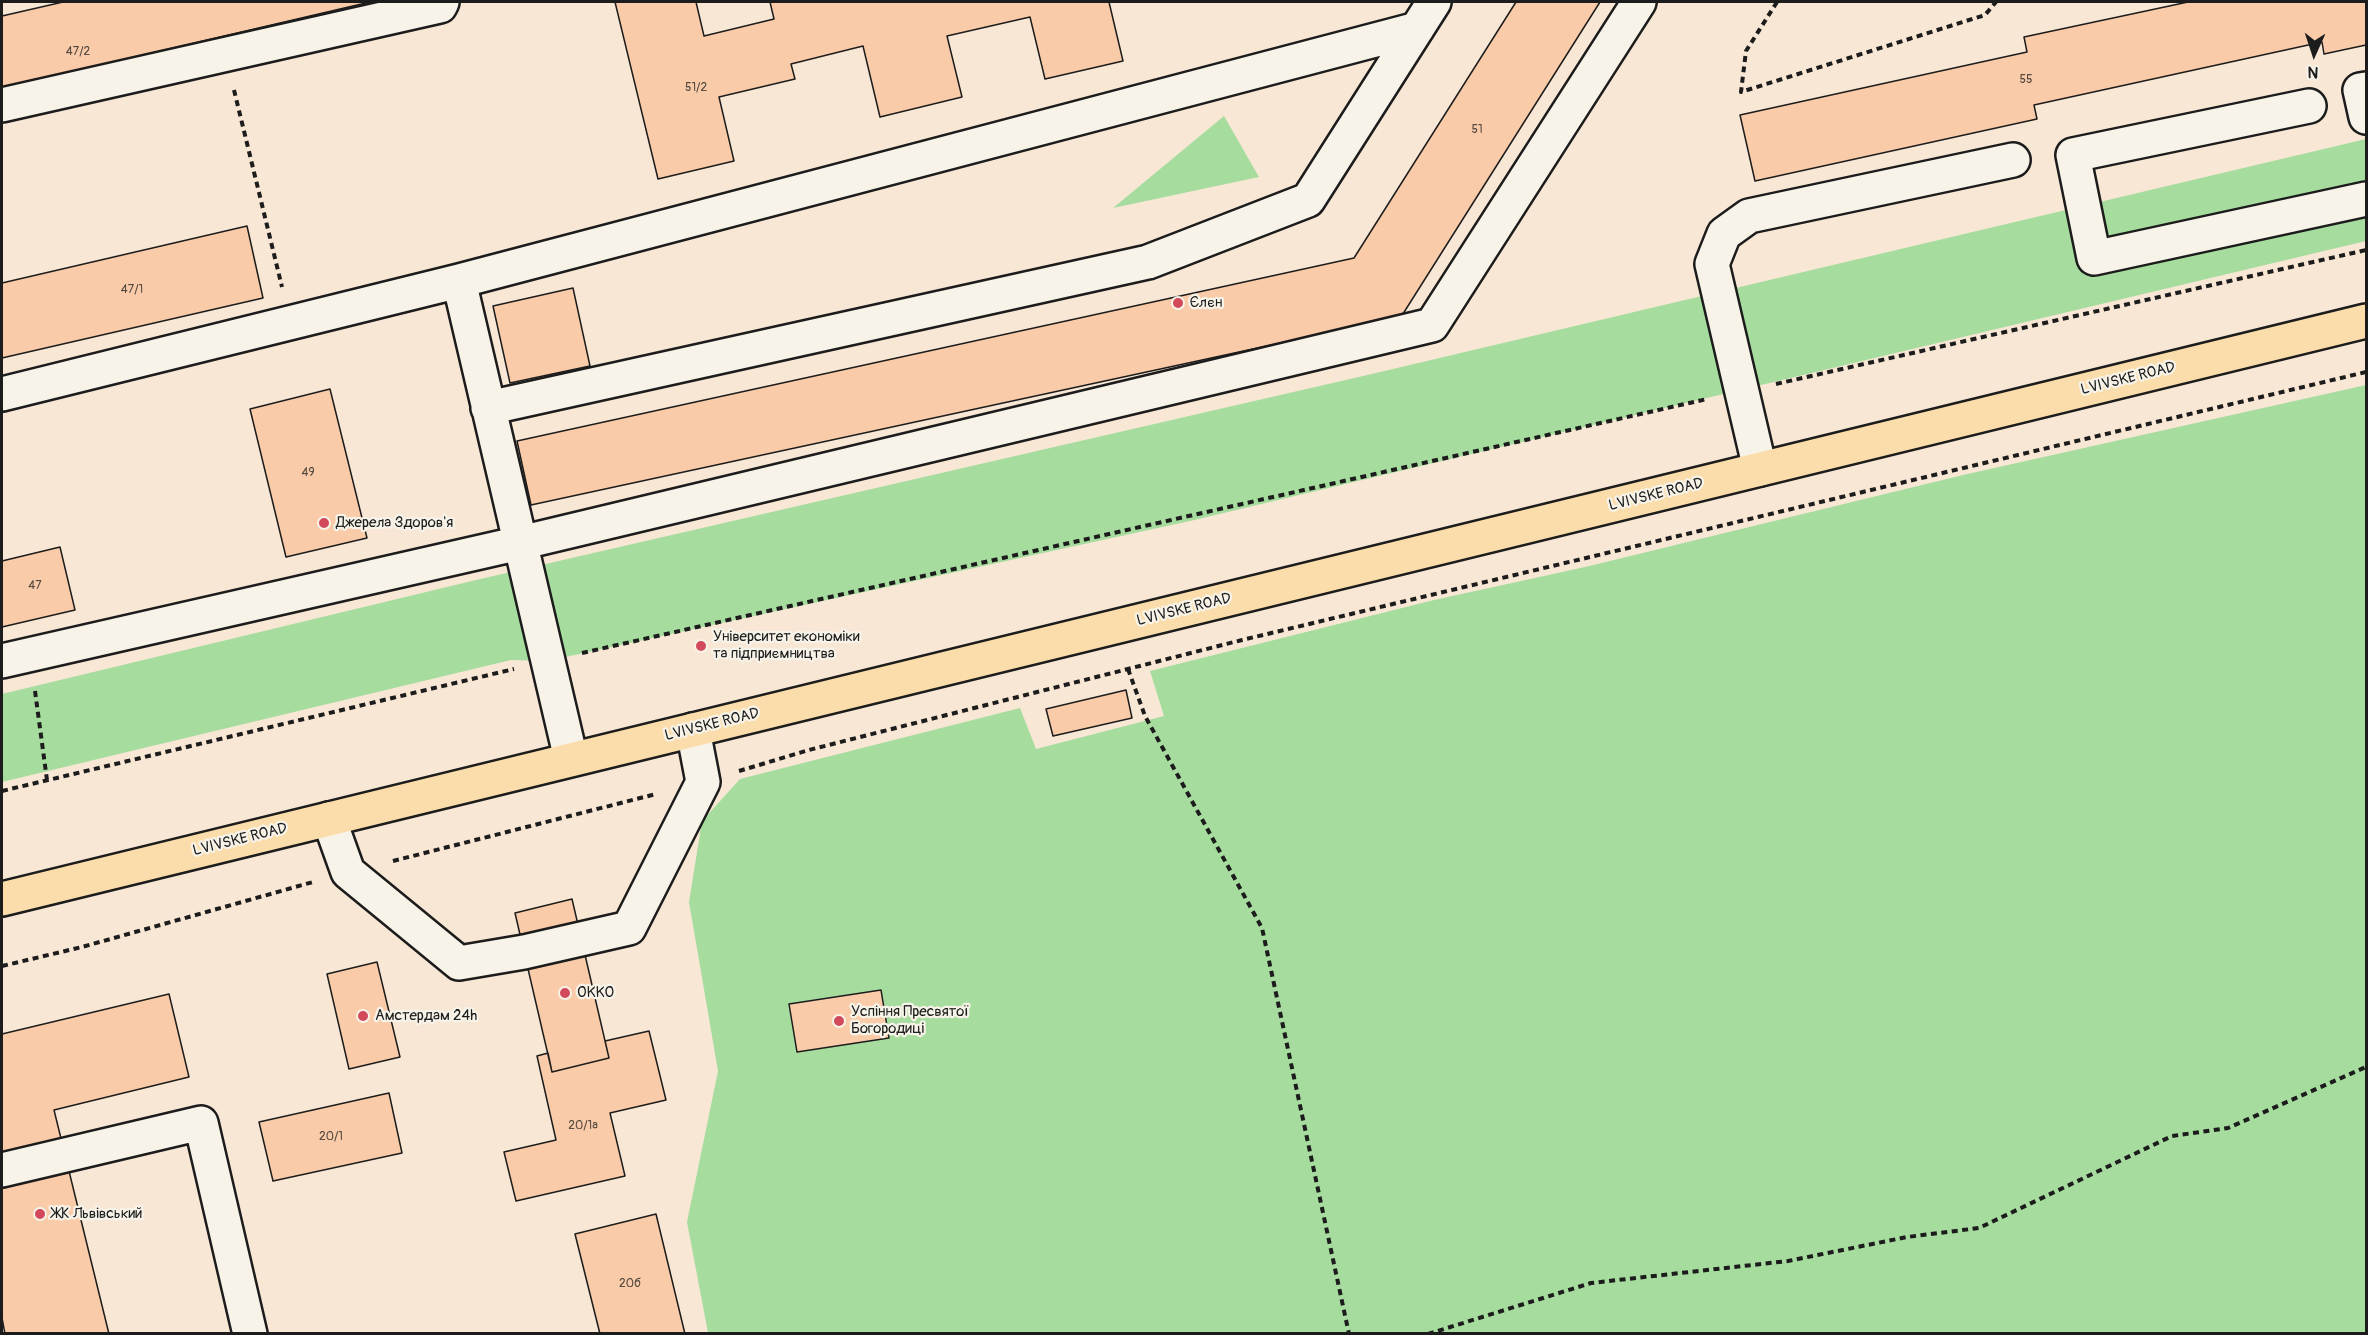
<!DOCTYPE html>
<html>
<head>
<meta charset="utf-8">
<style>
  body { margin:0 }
  #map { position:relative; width:2368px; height:1335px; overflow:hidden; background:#f8e7d5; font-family:Pangolin,sans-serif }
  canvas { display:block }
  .frame { position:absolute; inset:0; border:3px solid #1c1c1c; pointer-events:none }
  .north { position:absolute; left:2284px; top:24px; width:60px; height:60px; -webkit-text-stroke:4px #f7f3e8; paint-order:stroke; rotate:183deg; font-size:16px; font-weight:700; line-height:24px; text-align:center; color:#1c1c1c }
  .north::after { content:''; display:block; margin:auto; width:21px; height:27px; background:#1c1c1c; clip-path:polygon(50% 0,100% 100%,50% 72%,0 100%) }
</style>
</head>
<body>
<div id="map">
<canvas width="2368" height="1335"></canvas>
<div class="frame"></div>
<div class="north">N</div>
</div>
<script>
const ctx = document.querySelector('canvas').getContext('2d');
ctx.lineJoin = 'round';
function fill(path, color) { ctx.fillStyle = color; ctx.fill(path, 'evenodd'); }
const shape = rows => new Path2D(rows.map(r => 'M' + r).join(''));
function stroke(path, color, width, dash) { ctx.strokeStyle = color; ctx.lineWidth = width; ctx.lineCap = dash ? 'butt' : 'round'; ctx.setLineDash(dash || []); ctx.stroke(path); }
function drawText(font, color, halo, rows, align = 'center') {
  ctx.font = font + ' Pangolin,sans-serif'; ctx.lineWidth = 4.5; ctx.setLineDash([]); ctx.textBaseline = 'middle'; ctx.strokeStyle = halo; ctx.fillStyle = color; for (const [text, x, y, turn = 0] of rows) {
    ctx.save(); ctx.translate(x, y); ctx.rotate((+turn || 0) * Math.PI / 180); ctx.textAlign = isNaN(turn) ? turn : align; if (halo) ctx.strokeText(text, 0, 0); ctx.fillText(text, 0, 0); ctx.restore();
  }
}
fill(shape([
  [1224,116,1259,177,1113,208],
  [2366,139,2366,241,1190,521,547,661,511,660,2,782,2,694,476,580,1376,373],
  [2366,385,2366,1333,708,1333,687,1222,718,1071,689,902,702,821,740,779,1020,708,1036,749,1164,716,1150,671,1434,600,1585,567,1963,475]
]), '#a7dc9f');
const building = shape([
  [63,2,370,2,2,88,2,16,63,2],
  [615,2,696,2,704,36,774,19,770,2,1109,2,1123,61,1045,79,1030,17,947,36,962,97,880,117,863,46,791,64,795,79,719,97,734,161,658,179,615,2],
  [1516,2,1600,2,1401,317,531,505,517,441,1354,258,1516,2],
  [2188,2,2366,2,2366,45,2324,54,2322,42,2034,105,2037,119,1755,181,1740,115,2027,52,2024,37,2188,2],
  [247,226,263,298,2,358,2,283,247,226],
  [573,288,590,366,510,383,493,306,573,288],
  [330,389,367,538,286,557,250,409,330,389],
  [60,547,75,610,2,627,2,561,60,547],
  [1126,690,1132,718,1053,736,1046,709,1126,690],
  [572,899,609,1058,552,1072,515,913,572,899],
  [377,962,400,1057,349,1069,327,974,377,962],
  [881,990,889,1038,797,1052,789,1004,881,990],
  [169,994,189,1077,54,1110,109,1334,5,1334,2,1318,2,1034,169,994],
  [649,1031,666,1100,610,1113,625,1176,516,1201,504,1152,556,1140,537,1056,548,1053,552,1072,609,1058,605,1041,649,1031],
  [389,1093,402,1153,273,1181,259,1122,389,1093],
  [656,1214,685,1334,600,1334,575,1234,656,1214]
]);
fill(building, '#f9cba8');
stroke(building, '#1c1c1c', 1.5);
const minor = shape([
  [2366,89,2360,90,2366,117],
  [2,105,440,6,442,2],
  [2309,106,2073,155,2094,258,2366,199],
  [459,281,571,759],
  [2,394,459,281,1417,29],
  [488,408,1148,262,1308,200,1434,2],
  [1760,469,1712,264,1724,234,1749,216,2013,160],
  [2,661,520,543,1432,325,1639,2],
  [329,819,348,872,459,963,524,952,629,928,703,782,693,730],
  [2,1170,201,1123,250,1334]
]);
const major = shape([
  [2,899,2366,321]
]);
stroke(minor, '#1c1c1c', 38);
stroke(major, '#1c1c1c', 38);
stroke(shape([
  [1777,2,1746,51,1741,92,1985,15,1996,2],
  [234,90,282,287],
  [1776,384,2366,250],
  [582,653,1707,399],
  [1128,669,1145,716,1262,928,1349,1334],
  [35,691,47,780],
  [739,771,809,750,1242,640,2366,372],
  [2,791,514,669],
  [393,861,656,794],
  [2,966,82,947,313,882],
  [1428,1334,1591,1283,1788,1261,1907,1237,1979,1228,2172,1136,2228,1128,2366,1067]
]), '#1c1c1c', 4, [6, 4.5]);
stroke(minor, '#f7f3e8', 33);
stroke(major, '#fbddab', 33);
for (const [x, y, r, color] of [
  [1178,303,6,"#d1495b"],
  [324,523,6,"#d1495b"],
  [701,646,6,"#d1495b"],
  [565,993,6,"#d1495b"],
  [363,1016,6,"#d1495b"],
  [839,1021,6,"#d1495b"],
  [40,1214,6,"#d1495b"]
]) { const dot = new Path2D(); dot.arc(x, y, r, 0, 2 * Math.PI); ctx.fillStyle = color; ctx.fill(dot); stroke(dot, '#f7f3e8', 2); }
drawText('12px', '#53483f', null, [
  ["47/2",78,52],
  ["55",2026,80],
  ["51/2",696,88],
  ["51",1477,130],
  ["47/1",132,290],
  ["49",308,473],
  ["47",35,586],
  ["20/1а",583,1126],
  ["20/1",331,1137],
  ["20б",630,1284]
]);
drawText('15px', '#1c1c1c', '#f7f3e8', [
  ["Єлєн",1190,303],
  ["Джерела Здоров'я",336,523],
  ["Університет економіки",713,637],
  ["та підприємництва",713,654],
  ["OKKO",577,993],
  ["Успіння Пресвятої",851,1012],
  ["Богородиці",851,1029],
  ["Амстердам 24h",375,1016],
  ["ЖК Львівський",52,1214]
], 'left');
drawText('15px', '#1c1c1c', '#f7f3e8', [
  ["LVIVSKE ROAD",2128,379,-14],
  ["LVIVSKE ROAD",1656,495,-14],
  ["LVIVSKE ROAD",1184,610,-14],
  ["LVIVSKE ROAD",712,725,-14],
  ["LVIVSKE ROAD",240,840,-14]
]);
</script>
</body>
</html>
